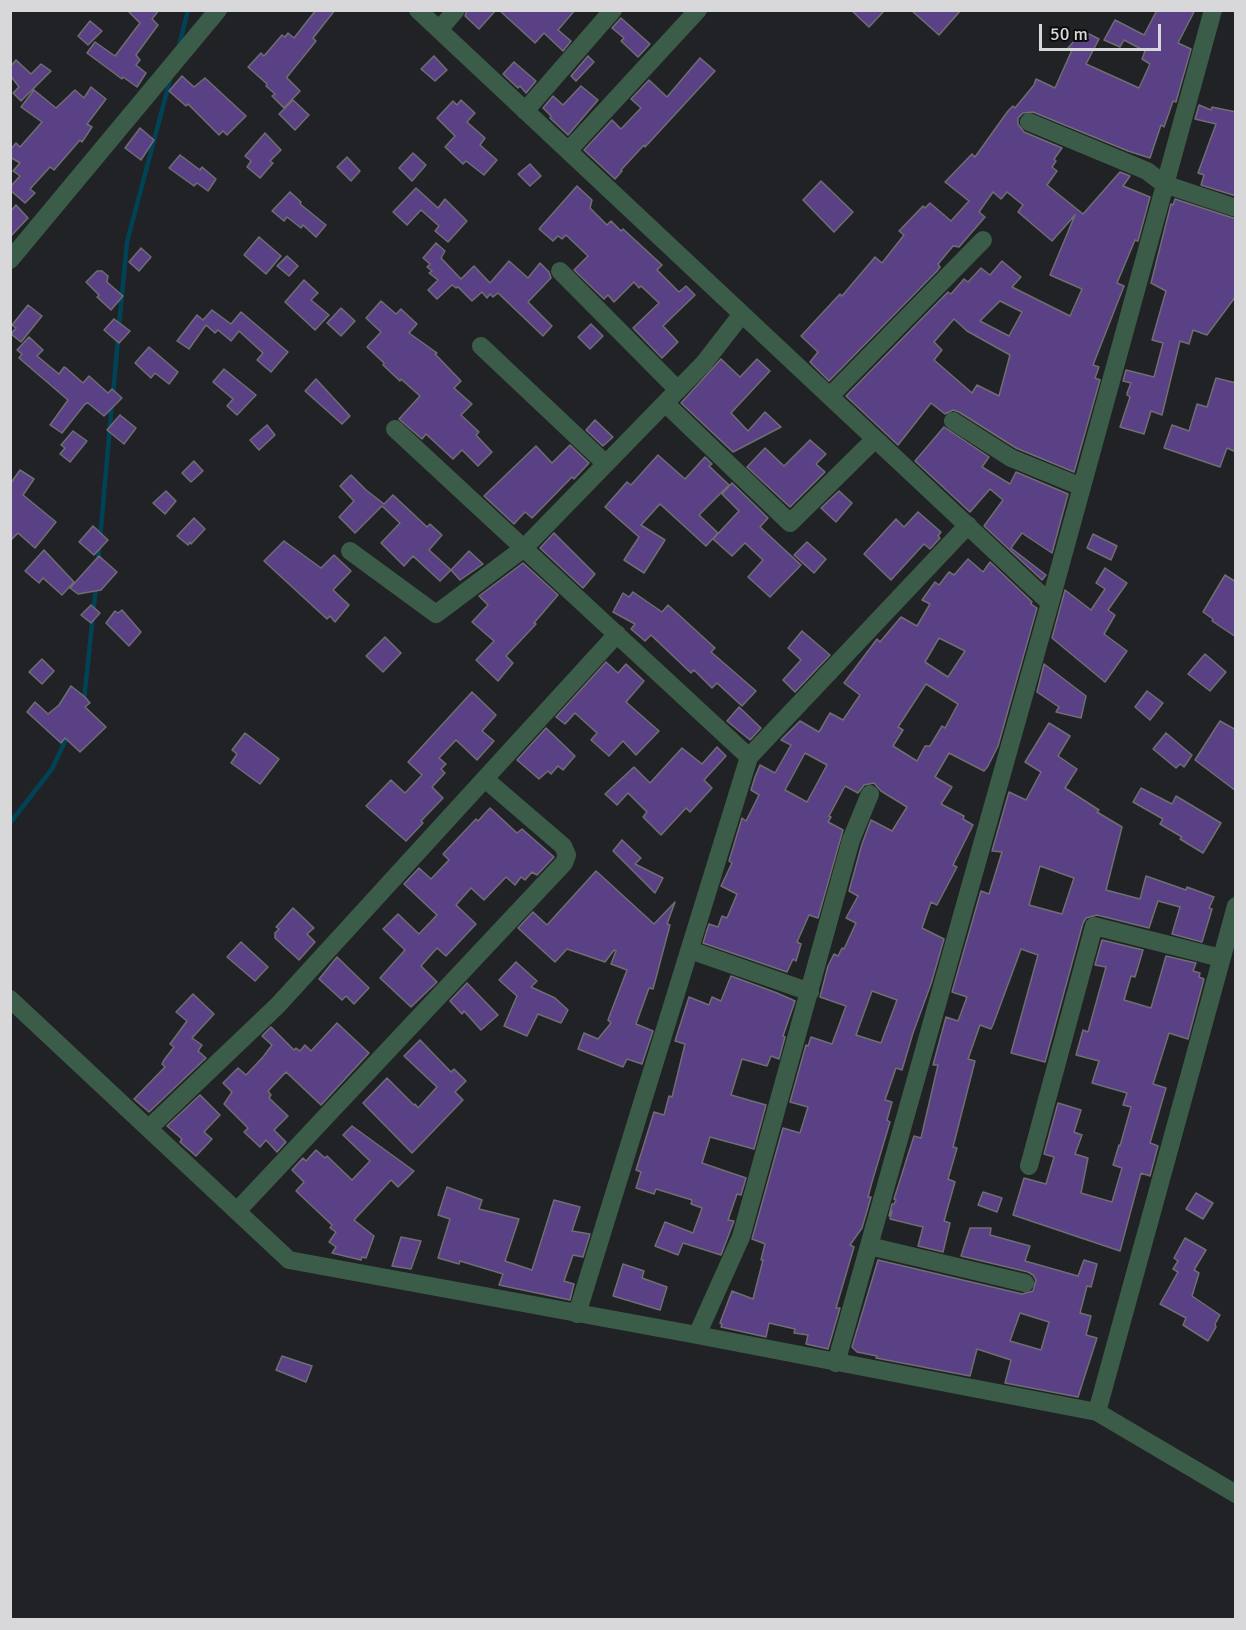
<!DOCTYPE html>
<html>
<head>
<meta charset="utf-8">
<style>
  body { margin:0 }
  #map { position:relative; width:1246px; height:1630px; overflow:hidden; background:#212225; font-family:Signika,sans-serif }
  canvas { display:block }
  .frame { position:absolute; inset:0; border:12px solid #d8d8da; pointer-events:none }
  .scale { position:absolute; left:1039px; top:24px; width:122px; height:27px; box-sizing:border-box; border:3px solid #d8d8da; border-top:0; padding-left:8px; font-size:18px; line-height:21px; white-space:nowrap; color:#d8d8da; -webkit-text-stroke:4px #0b0c0d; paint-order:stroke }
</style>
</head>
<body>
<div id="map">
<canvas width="1246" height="1630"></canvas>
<div class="frame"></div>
<div class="scale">50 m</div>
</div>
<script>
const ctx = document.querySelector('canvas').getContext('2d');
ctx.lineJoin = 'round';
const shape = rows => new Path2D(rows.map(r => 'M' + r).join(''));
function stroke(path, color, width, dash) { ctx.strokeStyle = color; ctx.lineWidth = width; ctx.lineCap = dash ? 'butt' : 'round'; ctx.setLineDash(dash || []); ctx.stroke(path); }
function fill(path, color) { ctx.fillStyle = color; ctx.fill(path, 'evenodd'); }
stroke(shape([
  [179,46,188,10],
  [119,326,127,242,170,80],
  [113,395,118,338],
  [98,562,112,403],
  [84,700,96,586],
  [10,823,52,769,68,735]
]), '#014356', 4.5);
const building = shape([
  [127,10,159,10,152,19,158,25,136,55,140,60,136,65,146,73,137,87,123,77,122,79,87,53,95,42,115,56,140,23,127,10],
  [316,10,335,10,313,38,316,41,287,77,287,78,300,91,284,108,272,96,275,94,266,86,267,84,248,67,261,53,264,56,282,35,285,37,288,33,294,38,316,10],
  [467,10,496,10,479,29,465,16,467,10],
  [499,10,575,10,558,30,571,41,563,51,544,33,535,43,499,10],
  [851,10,885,10,869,27,851,10],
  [945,10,961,10,939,35,912,11,945,10],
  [1157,10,1195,10,1178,43,1191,49,1177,98,1176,102,1173,101,1164,127,1161,125,1150,158,1128,151,1033,112,1023,113,1018,118,1018,124,1024,132,1062,148,1054,159,1056,161,1052,167,1057,171,1047,185,1083,214,1120,172,1130,176,1123,186,1150,197,1138,241,1135,240,1117,283,1124,286,1093,365,1099,367,1095,378,1100,380,1074,472,1016,448,959,412,953,410,945,414,931,403,898,445,846,396,948,292,951,294,964,279,968,282,981,268,990,275,1002,261,1021,277,1012,287,1070,316,1082,289,1050,275,1075,215,1052,241,1018,212,1023,205,1007,192,1001,199,993,192,979,212,985,217,959,247,953,246,938,264,940,267,937,271,829,381,810,362,818,352,801,336,840,294,842,296,875,257,882,263,904,235,899,231,923,206,925,208,930,203,951,221,969,201,945,182,972,154,975,157,1008,111,1013,106,1015,108,1034,85,1036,79,1055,88,1072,50,1068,48,1083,31,1099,39,1086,64,1139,88,1150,64,1142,59,1145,51,1124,40,1120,47,1104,40,1115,20,1144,35,1157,10],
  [1000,301,1022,312,1009,336,980,321,1000,301],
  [954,319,967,331,1010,355,999,396,977,385,972,393,934,360,942,350,934,342,954,319],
  [621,18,650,44,638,57,621,41,624,38,612,28,621,18],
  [90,21,102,31,88,45,78,36,90,21],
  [434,56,447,70,435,81,421,69,434,56],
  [588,56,594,62,576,81,571,76,588,56],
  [700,58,715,71,645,147,644,145,621,170,622,171,615,179,584,150,612,120,621,129,641,108,631,99,649,80,667,97,700,58],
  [16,60,31,74,41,64,51,71,21,101,13,93,19,87,10,75,10,67,16,60],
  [514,62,536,81,526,93,520,86,518,88,503,74,514,62],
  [182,76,194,87,205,78,246,116,227,135,223,131,219,135,188,104,186,106,169,91,182,76],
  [581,86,598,100,568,135,550,118,551,116,543,108,553,96,563,105,581,86],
  [91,87,106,99,87,124,92,127,82,142,80,140,54,170,50,167,30,189,35,193,25,203,10,190,10,187,20,176,13,171,20,163,10,157,10,150,16,143,20,147,42,122,21,107,34,90,56,108,75,90,84,98,91,87],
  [293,100,309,115,295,130,279,114,293,100],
  [461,100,475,113,467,122,485,138,480,145,497,160,484,175,466,161,463,164,445,147,455,136,437,118,453,101,457,105,461,100],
  [1199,105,1211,110,1212,107,1236,112,1236,196,1201,185,1204,175,1198,173,1216,124,1195,119,1199,105],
  [140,128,154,140,141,160,125,148,140,128],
  [265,133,281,150,270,161,273,163,260,178,247,167,251,161,245,156,265,133],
  [413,153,426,165,412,181,399,168,413,153],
  [180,155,200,170,202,167,216,179,208,191,197,183,194,186,169,168,180,155],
  [347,157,360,171,351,181,337,167,347,157],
  [530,164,541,176,530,186,518,174,530,164],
  [821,181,853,212,834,232,803,200,821,181],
  [577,186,592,200,590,208,607,225,611,221,621,231,623,229,662,265,657,270,679,292,686,286,695,295,663,326,678,342,662,358,633,328,659,303,641,286,639,288,634,282,614,302,608,295,604,299,574,270,588,256,566,235,562,239,558,236,553,241,539,229,577,186],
  [416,188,438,208,445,199,467,221,448,242,435,231,439,226,421,210,407,225,393,212,416,188],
  [290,192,301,202,300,204,326,225,316,237,303,225,301,228,287,217,284,221,272,211,290,192],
  [1175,199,1236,219,1236,296,1207,335,1193,330,1189,344,1180,341,1162,415,1151,411,1144,434,1120,427,1130,397,1127,395,1127,393,1131,383,1123,381,1126,370,1154,377,1163,343,1152,340,1166,291,1151,283,1171,204,1173,205,1175,199],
  [16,205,28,218,10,237,10,212,16,205],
  [259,237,281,256,266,274,244,255,259,237],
  [436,243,445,251,441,258,461,279,474,266,490,283,509,261,528,278,540,263,549,272,551,278,528,302,552,326,543,336,498,293,493,297,490,294,487,298,482,292,472,301,458,287,456,288,452,285,437,299,428,290,438,280,429,273,432,271,427,267,430,264,423,258,436,243],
  [141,248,151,257,139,271,129,262,141,248],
  [287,256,298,266,289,276,277,266,287,256],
  [97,271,102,271,108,276,107,282,123,296,111,310,97,297,99,295,86,282,97,271],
  [304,280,318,293,311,300,329,315,315,330,285,302,304,280],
  [381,301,396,314,401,309,417,324,409,333,437,353,435,354,461,381,454,388,472,404,461,415,479,432,476,435,492,452,478,466,462,450,453,459,426,434,422,439,399,419,420,396,401,379,400,381,383,365,384,363,367,347,381,332,366,318,381,301],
  [28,305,42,316,21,342,11,334,16,328,12,325,28,305],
  [341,308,355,321,341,336,327,323,341,308],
  [212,310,231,324,241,312,288,352,271,372,257,360,263,353,239,331,231,341,218,330,215,333,206,325,189,349,177,341,197,315,203,320,212,310],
  [114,319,130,331,119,343,104,330,114,319],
  [591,324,603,336,590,349,578,337,591,324],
  [29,337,43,350,37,356,59,374,64,367,66,368,83,383,89,376,108,393,112,389,122,398,104,416,88,403,85,404,62,433,50,425,68,400,19,358,22,354,17,350,29,337],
  [149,347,178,372,169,384,155,373,151,378,135,363,149,347],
  [721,359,740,377,757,359,770,371,731,413,748,431,765,412,781,427,733,452,681,403,721,359],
  [224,369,256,395,237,415,227,406,233,399,213,382,224,369],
  [1216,378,1236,383,1236,452,1227,448,1220,467,1164,448,1172,425,1189,431,1197,404,1207,407,1216,378],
  [316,379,350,416,342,424,305,391,316,379],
  [120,415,136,428,124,444,107,430,120,415],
  [595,420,613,437,603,446,586,430,595,420],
  [267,425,275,435,259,450,250,440,267,425],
  [944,427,989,457,982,467,1010,484,1016,472,1068,494,1052,553,1022,533,1011,548,1046,575,1042,580,984,526,1003,500,990,489,970,512,915,461,944,427],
  [73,431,87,441,70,462,60,454,65,448,61,445,73,431],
  [810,440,826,454,816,464,825,472,790,507,747,467,765,448,784,466,810,440],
  [570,445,589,463,574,479,572,477,532,518,525,512,514,524,484,496,536,446,552,463,570,445],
  [658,455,685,479,705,457,712,464,709,466,729,485,699,515,718,533,706,546,660,504,641,525,665,540,644,573,624,560,639,537,605,507,627,482,631,485,658,455],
  [194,461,203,471,191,482,182,473,194,461],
  [20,470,34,479,23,495,56,522,35,548,18,533,10,541,10,484,20,470],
  [351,475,366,490,384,504,393,495,427,527,430,524,442,535,429,550,451,570,440,581,413,556,404,566,381,543,400,523,382,506,355,533,339,517,354,501,340,486,351,475],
  [732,483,768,518,760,527,801,565,770,597,748,577,763,560,745,543,732,556,713,539,739,511,722,494,732,483],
  [166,491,176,501,165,514,153,503,166,491],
  [839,491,852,503,836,522,821,508,839,491],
  [918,512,941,532,938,536,940,538,930,549,924,544,891,580,864,554,896,519,904,527,918,512],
  [194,518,205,529,191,544,190,542,188,545,177,536,194,518],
  [93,526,108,540,94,555,79,542,93,526],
  [554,533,595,574,583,588,540,548,554,533],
  [1093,534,1117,546,1111,560,1087,548,1093,534],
  [284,541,321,568,334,555,351,571,333,590,349,605,335,622,330,616,327,619,264,561,284,541],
  [807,542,826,559,814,573,794,555,807,542],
  [44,550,74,582,62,595,43,578,39,583,25,571,44,550],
  [469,551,483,564,460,580,451,570,469,551],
  [99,556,117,572,101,590,78,594,70,588,99,556],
  [968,559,983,572,990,562,1028,598,1032,602,1031,604,1037,608,998,746,988,766,984,771,949,753,935,777,952,787,941,804,964,816,963,819,973,825,953,865,957,867,937,905,931,902,922,928,944,939,931,984,913,1033,902,1070,896,1068,885,1100,892,1102,887,1120,890,1122,872,1182,868,1197,871,1197,862,1228,850,1245,854,1247,836,1308,840,1308,828,1349,806,1344,808,1335,794,1333,795,1329,769,1323,766,1337,721,1327,722,1324,720,1323,732,1291,753,1299,763,1260,761,1260,765,1244,752,1239,783,1128,800,1133,808,1107,790,1102,806,1045,808,1046,811,1037,832,1044,846,1006,820,997,828,966,834,954,838,956,842,948,844,949,856,923,846,918,858,896,849,891,862,844,871,820,892,831,907,807,881,791,874,783,864,785,858,793,845,786,829,816,831,817,828,822,843,830,818,918,809,915,797,942,801,944,796,961,793,959,787,972,703,943,709,924,718,927,722,916,727,918,737,894,721,886,732,863,729,861,742,818,746,821,759,795,751,790,755,777,760,765,775,773,791,745,781,740,800,721,819,732,830,713,843,720,860,695,844,683,877,639,880,642,901,617,917,626,930,604,922,600,935,582,939,585,949,572,954,575,968,559],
  [939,638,965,651,948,677,925,662,939,638],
  [926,684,958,704,945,728,942,726,930,746,925,746,917,761,893,746,903,730,898,727,926,684],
  [805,753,827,765,807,802,785,790,805,753],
  [872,991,897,1000,881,1043,856,1035,872,991],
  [523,563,558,595,534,623,536,624,506,656,513,663,498,681,476,660,494,641,472,622,488,605,479,596,523,563],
  [1105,568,1127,583,1108,610,1115,615,1104,634,1127,651,1105,682,1052,638,1065,590,1091,610,1105,589,1096,583,1105,568],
  [1225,575,1236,582,1236,637,1212,621,1213,619,1203,612,1225,575],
  [633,592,662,612,668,605,715,648,711,652,756,691,742,706,717,683,712,688,694,670,691,673,651,635,645,641,631,629,635,624,613,612,623,593,629,597,633,592],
  [91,605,100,613,91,623,81,615,91,605],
  [122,610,141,632,129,646,106,623,115,611,118,613,122,610],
  [802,631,830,655,795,692,783,680,801,660,788,648,802,631],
  [385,637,401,653,383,672,366,656,385,637],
  [1205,654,1226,672,1210,691,1188,674,1205,654],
  [42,659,54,671,42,684,29,672,42,659],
  [606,662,618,673,626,664,644,681,626,702,659,731,636,755,623,741,609,756,591,740,597,733,575,713,565,724,556,717,606,662],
  [1044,664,1086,696,1081,718,1056,712,1059,707,1037,692,1044,664],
  [71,686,85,697,90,703,85,707,106,727,80,752,65,738,61,743,27,712,35,702,48,714,59,705,71,686],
  [1147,691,1163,703,1150,720,1135,707,1147,691],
  [472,692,496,715,482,731,494,741,477,760,456,740,439,758,446,764,441,769,445,773,432,787,443,798,421,821,423,823,406,841,366,806,391,780,405,793,422,775,408,762,472,692],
  [739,707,761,728,750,740,727,721,739,707],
  [1220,721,1236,730,1236,791,1195,760,1220,721],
  [1049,723,1070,736,1058,756,1077,769,1065,788,1099,810,1097,812,1122,827,1106,890,1140,899,1146,876,1186,890,1187,887,1214,897,1209,908,1212,909,1202,942,1172,934,1180,907,1158,901,1149,928,1097,915,1086,918,1083,923,1045,1062,1011,1053,1038,955,1021,949,993,1025,991,1029,980,1025,968,1059,975,1061,953,1147,957,1148,948,1179,955,1182,944,1221,950,1223,943,1252,918,1246,923,1227,890,1219,892,1211,889,1216,892,1204,894,1204,896,1200,894,1199,914,1136,921,1138,938,1065,933,1065,946,1017,958,1021,967,997,952,992,981,891,989,894,1002,852,992,851,1009,792,1026,800,1041,772,1025,762,1049,723],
  [1040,866,1074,878,1062,914,1029,905,1040,866],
  [546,728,575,756,563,770,558,766,551,774,548,771,539,779,517,760,546,728],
  [245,733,279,759,260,784,231,763,237,754,232,750,245,733],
  [1166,733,1192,755,1184,767,1180,764,1176,768,1153,749,1166,733],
  [717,747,726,756,704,780,712,788,690,812,686,808,661,835,643,817,647,812,628,793,617,805,605,794,634,767,650,783,682,748,702,764,717,747],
  [1141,788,1172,804,1176,796,1221,823,1203,853,1180,839,1182,837,1160,824,1163,819,1133,802,1141,788],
  [490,808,517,833,522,829,554,857,537,875,532,872,525,880,521,877,515,885,506,877,484,900,471,888,456,905,476,924,446,956,437,948,421,966,437,982,411,1007,380,978,405,950,383,929,398,914,419,934,437,915,404,884,419,868,431,879,449,860,443,854,476,819,478,821,490,808],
  [622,840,641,858,635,864,663,878,655,893,613,851,622,840],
  [596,871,654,924,675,902,667,924,670,925,653,989,649,988,636,1024,653,1031,642,1064,627,1059,623,1067,578,1049,584,1033,598,1039,611,1023,608,1020,627,970,611,964,616,951,614,950,605,962,567,949,555,962,518,928,533,912,547,925,596,871],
  [293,908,314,928,307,934,315,942,299,960,275,938,275,933,279,929,276,927,293,908],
  [1102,940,1143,950,1135,977,1131,976,1124,1000,1151,1008,1166,956,1196,963,1193,971,1200,973,1199,977,1204,979,1188,1039,1169,1033,1153,1084,1166,1088,1150,1143,1158,1146,1150,1176,1141,1173,1120,1251,1013,1215,1024,1178,1046,1184,1054,1157,1044,1154,1058,1103,1081,1110,1074,1132,1082,1135,1075,1154,1088,1158,1081,1193,1112,1202,1122,1168,1113,1165,1119,1145,1120,1146,1131,1107,1123,1105,1127,1093,1092,1083,1099,1061,1076,1055,1083,1030,1088,1032,1106,967,1095,965,1102,940],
  [241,942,268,967,255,981,227,957,241,942],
  [337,957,369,988,354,1004,346,996,342,1000,319,979,337,957],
  [516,962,537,981,531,987,555,998,568,1010,561,1023,538,1014,527,1036,504,1026,517,996,499,980,516,962],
  [731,976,777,993,795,1001,783,1036,785,1037,779,1059,771,1056,767,1066,742,1059,731,1095,766,1105,754,1149,710,1137,702,1163,746,1178,741,1195,737,1194,728,1220,734,1221,721,1255,683,1243,678,1255,655,1246,665,1222,693,1233,702,1208,691,1204,692,1200,656,1189,654,1194,636,1188,641,1172,636,1170,654,1112,664,1115,669,1096,672,1097,685,1044,675,1041,689,997,709,1005,712,997,721,1001,731,976],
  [467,983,498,1015,481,1030,464,1011,462,1014,450,1001,467,983],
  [193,994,214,1014,192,1038,202,1045,198,1051,206,1058,149,1112,134,1099,165,1067,162,1064,164,1060,174,1047,170,1044,187,1021,176,1012,193,994],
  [337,1023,369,1053,321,1105,286,1072,268,1091,271,1095,269,1098,288,1116,274,1130,286,1142,277,1152,266,1140,260,1147,244,1132,248,1128,224,1104,232,1092,223,1083,238,1068,246,1075,263,1057,272,1045,262,1036,271,1027,294,1050,296,1048,300,1051,305,1045,311,1051,337,1023],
  [420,1040,451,1072,454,1069,466,1081,455,1092,463,1100,412,1153,363,1103,387,1078,414,1105,415,1104,418,1108,437,1087,404,1056,420,1040],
  [200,1095,220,1115,204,1132,212,1139,196,1156,180,1142,182,1139,167,1126,200,1095],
  [352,1126,414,1171,398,1187,391,1180,354,1220,374,1236,366,1258,362,1257,361,1260,332,1253,336,1247,329,1242,336,1232,330,1228,332,1225,296,1191,304,1182,292,1170,303,1158,306,1161,316,1150,325,1158,327,1156,352,1180,370,1161,343,1135,352,1126],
  [447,1187,482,1200,479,1209,519,1219,505,1261,532,1270,554,1200,580,1207,572,1231,590,1234,583,1257,573,1255,564,1281,574,1284,570,1300,499,1285,503,1274,460,1261,459,1264,438,1258,450,1219,438,1215,447,1187],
  [983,1192,1002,1198,997,1212,978,1205,983,1192],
  [1196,1193,1213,1203,1203,1219,1186,1209,1196,1193],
  [970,1228,991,1228,990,1235,1030,1246,1025,1261,1078,1276,1084,1260,1097,1264,1091,1287,1087,1286,1080,1313,1091,1316,1086,1335,1097,1338,1078,1397,1005,1383,1011,1360,977,1349,970,1376,876,1358,877,1356,857,1352,852,1347,878,1260,1022,1294,1033,1291,1036,1280,1033,1275,1028,1272,961,1256,970,1228],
  [1020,1313,1049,1322,1041,1350,1010,1341,1020,1313],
  [401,1237,421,1241,411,1269,392,1266,401,1237],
  [1185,1238,1206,1250,1194,1270,1199,1273,1192,1296,1220,1315,1215,1324,1216,1327,1208,1341,1183,1325,1186,1318,1160,1304,1178,1272,1173,1269,1178,1261,1174,1258,1185,1238],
  [623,1264,644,1271,642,1278,667,1287,660,1310,613,1296,623,1264],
  [282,1356,312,1366,306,1382,276,1370,282,1356]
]);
fill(building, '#5a4185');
stroke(building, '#6f6e72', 1.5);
stroke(shape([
  [418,10,1050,603],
  [439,30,456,10],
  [525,111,613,10],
  [1029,122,1147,171,1164,184,1236,208],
  [568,151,698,10],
  [10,260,218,10],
  [560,271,678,390],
  [481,346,606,464],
  [830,396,983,240],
  [665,403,790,523,875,439],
  [953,421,1011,458,1082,487],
  [395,429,749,757],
  [350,551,436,614,524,548,704,363,742,314],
  [690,950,810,992],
  [10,999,289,1260,697,1335,1097,1412,1236,1494],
  [149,1128,278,1005,617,634],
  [1029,1166,1094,926,1221,958],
  [237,1211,564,863,567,855,563,846,485,779],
  [869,1246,1025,1283],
  [577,1314,749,757,968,525],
  [697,1335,741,1237,851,840,870,794],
  [836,1363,1050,603,1213,10],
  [1097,1412,1236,906]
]), '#3b5c49', 18);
</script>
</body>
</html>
